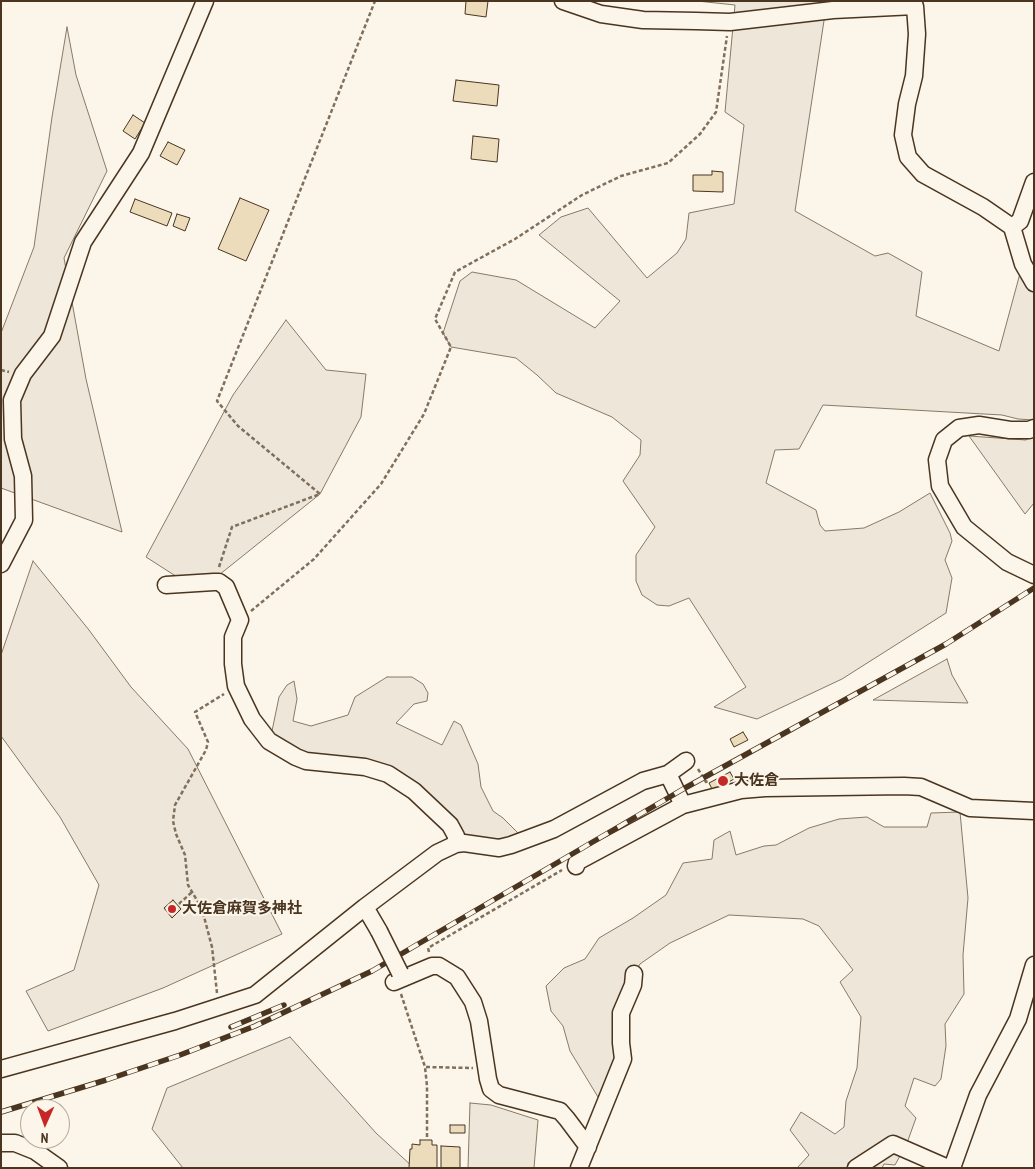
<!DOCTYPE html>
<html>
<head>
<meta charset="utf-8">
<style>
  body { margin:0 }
  #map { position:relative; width:1035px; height:1169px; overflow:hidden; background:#fbf6e9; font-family:"PT Sans Narrow",sans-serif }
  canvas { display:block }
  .frame { position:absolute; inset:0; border:2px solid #4a3520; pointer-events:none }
  .north { position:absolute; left:20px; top:1099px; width:50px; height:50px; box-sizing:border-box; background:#fbf6e9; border:1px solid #b4a999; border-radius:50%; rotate:182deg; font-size:14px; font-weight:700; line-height:20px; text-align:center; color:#4a3520 }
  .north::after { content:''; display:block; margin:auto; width:18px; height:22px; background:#c62828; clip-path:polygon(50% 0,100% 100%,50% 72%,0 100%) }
</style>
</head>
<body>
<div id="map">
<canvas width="1035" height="1169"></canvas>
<div class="frame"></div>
<div class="north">N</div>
</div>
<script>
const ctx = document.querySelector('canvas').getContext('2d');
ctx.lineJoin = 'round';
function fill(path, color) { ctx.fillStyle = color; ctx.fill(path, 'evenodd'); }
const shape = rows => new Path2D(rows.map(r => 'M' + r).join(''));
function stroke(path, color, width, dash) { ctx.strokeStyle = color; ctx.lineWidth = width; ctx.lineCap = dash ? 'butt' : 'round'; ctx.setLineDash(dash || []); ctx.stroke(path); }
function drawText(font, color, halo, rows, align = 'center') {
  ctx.font = font + ' "PT Sans Narrow","Noto Sans JP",sans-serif'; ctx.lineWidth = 4; ctx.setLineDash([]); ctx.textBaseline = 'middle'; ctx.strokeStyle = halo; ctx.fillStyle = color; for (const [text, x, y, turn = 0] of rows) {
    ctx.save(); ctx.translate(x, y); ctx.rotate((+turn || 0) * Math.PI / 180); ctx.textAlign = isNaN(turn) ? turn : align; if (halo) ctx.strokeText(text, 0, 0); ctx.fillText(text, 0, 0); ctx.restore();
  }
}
const green = shape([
  [697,1,827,1,795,211,875,256,888,253,922,272,916,316,999,351,1022,266,1034,288,1034,420,1018,419,1002,415,823,405,799,449,775,450,766,483,816,510,820,525,825,531,864,528,899,512,930,493,950,533,952,541,945,560,952,578,946,613,842,679,757,719,714,707,746,687,689,598,669,606,657,605,642,595,636,581,636,555,655,527,623,481,640,455,641,440,612,417,556,393,537,375,516,358,451,347,443,333,460,281,472,272,516,280,595,328,620,301,539,235,561,217,588,208,647,278,677,253,686,239,689,213,734,204,744,125,725,112,735,5,697,1],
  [67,27,76,75,107,171,64,258,86,379,122,532,1,488,1,333,34,247,52,117,67,27],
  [286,320,326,370,366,374,361,417,320,494,199,591,146,557,233,395,286,320],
  [1034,434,1034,503,1025,514,969,436,1026,440,1034,434],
  [33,561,89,630,131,687,188,749,282,934,163,988,48,1031,26,991,74,970,99,885,60,817,1,736,1,655,33,561],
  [947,659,952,675,968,703,873,700,947,659],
  [387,677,412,677,423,684,428,693,427,701,414,704,396,723,442,745,454,721,461,725,478,764,481,787,493,811,503,818,522,837,511,842,467,840,415,787,316,760,281,745,272,731,279,697,287,685,294,681,297,699,293,721,311,726,348,715,355,697,387,677],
  [960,812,968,898,963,955,964,994,945,1024,946,1046,941,1079,935,1086,914,1078,905,1106,916,1118,907,1143,895,1165,884,1164,882,1168,797,1168,809,1155,790,1130,801,1112,835,1134,844,1127,846,1101,857,1068,861,1017,840,982,853,970,819,926,803,919,729,915,670,943,640,964,628,985,619,1058,598,1097,570,1051,563,1026,551,1011,546,986,564,968,585,959,599,938,633,918,666,895,683,863,712,859,714,840,730,831,736,855,764,846,776,845,809,828,839,819,867,817,884,827,927,827,931,813,960,812],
  [290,1037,376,1133,414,1168,183,1168,152,1129,167,1088,290,1037],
  [470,1103,491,1105,538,1120,534,1168,468,1168,470,1103]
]);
fill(green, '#ede6d9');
stroke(green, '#887966', 1);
const building = shape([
  [466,1,488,1,486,17,465,14,466,1],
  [456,80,499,85,497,106,453,101,456,80],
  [133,115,145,123,135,139,123,131,133,115],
  [473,136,499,139,497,162,471,159,473,136],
  [168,142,185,150,177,165,160,156,168,142],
  [712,171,723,172,723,192,693,191,693,175,712,175,712,171],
  [240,198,269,210,246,261,218,249,240,198],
  [135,199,172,213,167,226,130,212,135,199],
  [177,214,190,218,185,231,173,226,177,214],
  [743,732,748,740,734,747,730,739,743,732],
  [730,772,734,779,713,791,709,783,730,772],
  [173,900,181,909,172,918,164,908,173,900],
  [450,1125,465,1125,465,1133,450,1133,450,1125],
  [420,1140,432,1140,432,1145,437,1145,437,1168,409,1168,410,1149,412,1149,412,1144,420,1145,420,1140],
  [441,1146,460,1147,460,1168,441,1168,441,1146]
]);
fill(building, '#ecdcbc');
stroke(building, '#4a3520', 1);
const minor = shape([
  [563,1,601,14,643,20,696,21,730,22,833,10,915,6,917,34,914,76,907,104,903,135,908,157,923,174,983,207,1012,227,1023,264,1034,283],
  [1012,227,1020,221,1034,182],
  [1034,428,1029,430,1010,430,979,425,959,428,944,440,937,460,940,486,964,527,1007,562,1034,575],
  [1,564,24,520,23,476,13,439,12,400,23,374,52,336,83,242,141,153,205,1],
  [166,585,214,582,219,582,226,587,240,620,233,637,233,664,236,686,252,719,269,741,296,757,306,761,365,767,388,774,414,791,450,825,456,836,456,844],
  [668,774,683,805,741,790,765,788,904,786,921,787,970,808,1034,811],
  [576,866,577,862,683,805],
  [365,907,379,931],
  [394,982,432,966,439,966,457,977,473,1002,479,1021,488,1079,491,1089,499,1095,560,1111,567,1119,588,1147],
  [1,1069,175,1021,255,995,365,907,437,853,456,844,464,843,499,848,511,845,554,829,643,781,668,774,686,761],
  [1,1143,15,1143,35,1151,59,1168],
  [579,1168,623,1059,621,1043,621,1013,633,985,634,974],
  [856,1168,893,1144,948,1168],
  [952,1168,978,1095,1018,1019,1034,965]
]);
stroke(minor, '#4a3520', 19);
stroke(shape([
  [1,370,9,372],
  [219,567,232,527,320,494,238,426,217,401,375,1],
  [251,611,314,559,381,484,424,414,451,347,435,319,455,272,515,239,582,195,621,176,668,163,700,134,716,112,727,36],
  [698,769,706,782,708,781],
  [179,904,192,892],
  [429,952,428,948,562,870],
  [217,993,212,947,202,909,188,885,185,855,176,834,173,821,175,805,206,750,208,742,195,712,224,694],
  [401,994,425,1067,427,1086,427,1137],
  [426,1067,473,1068]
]), '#7f6f5c', 2.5, [4, 2.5]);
stroke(minor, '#fbf6e9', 16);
const rail = shape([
  [231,1027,284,1005],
  [1,1112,106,1080,180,1055,255,1026,372,971,685,788,946,644,1034,588]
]);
stroke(rail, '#4a3520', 5.5);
stroke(rail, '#fbf6e9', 4, [11]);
const minorBridge = shape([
  [379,931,400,973]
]);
stroke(minorBridge, '#4a3520', 19, []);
stroke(minorBridge, '#fbf6e9', 16);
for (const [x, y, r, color] of [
  [723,781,6,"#c62828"],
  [172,909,5,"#c62828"]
]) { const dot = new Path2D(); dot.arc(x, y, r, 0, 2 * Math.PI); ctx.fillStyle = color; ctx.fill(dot); stroke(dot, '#fbf6e9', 2); }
drawText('bold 15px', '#4a3520', '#fbf6e9', [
  ["大佐倉",734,781],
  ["大佐倉麻賀多神社",182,909]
], 'left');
</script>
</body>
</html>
